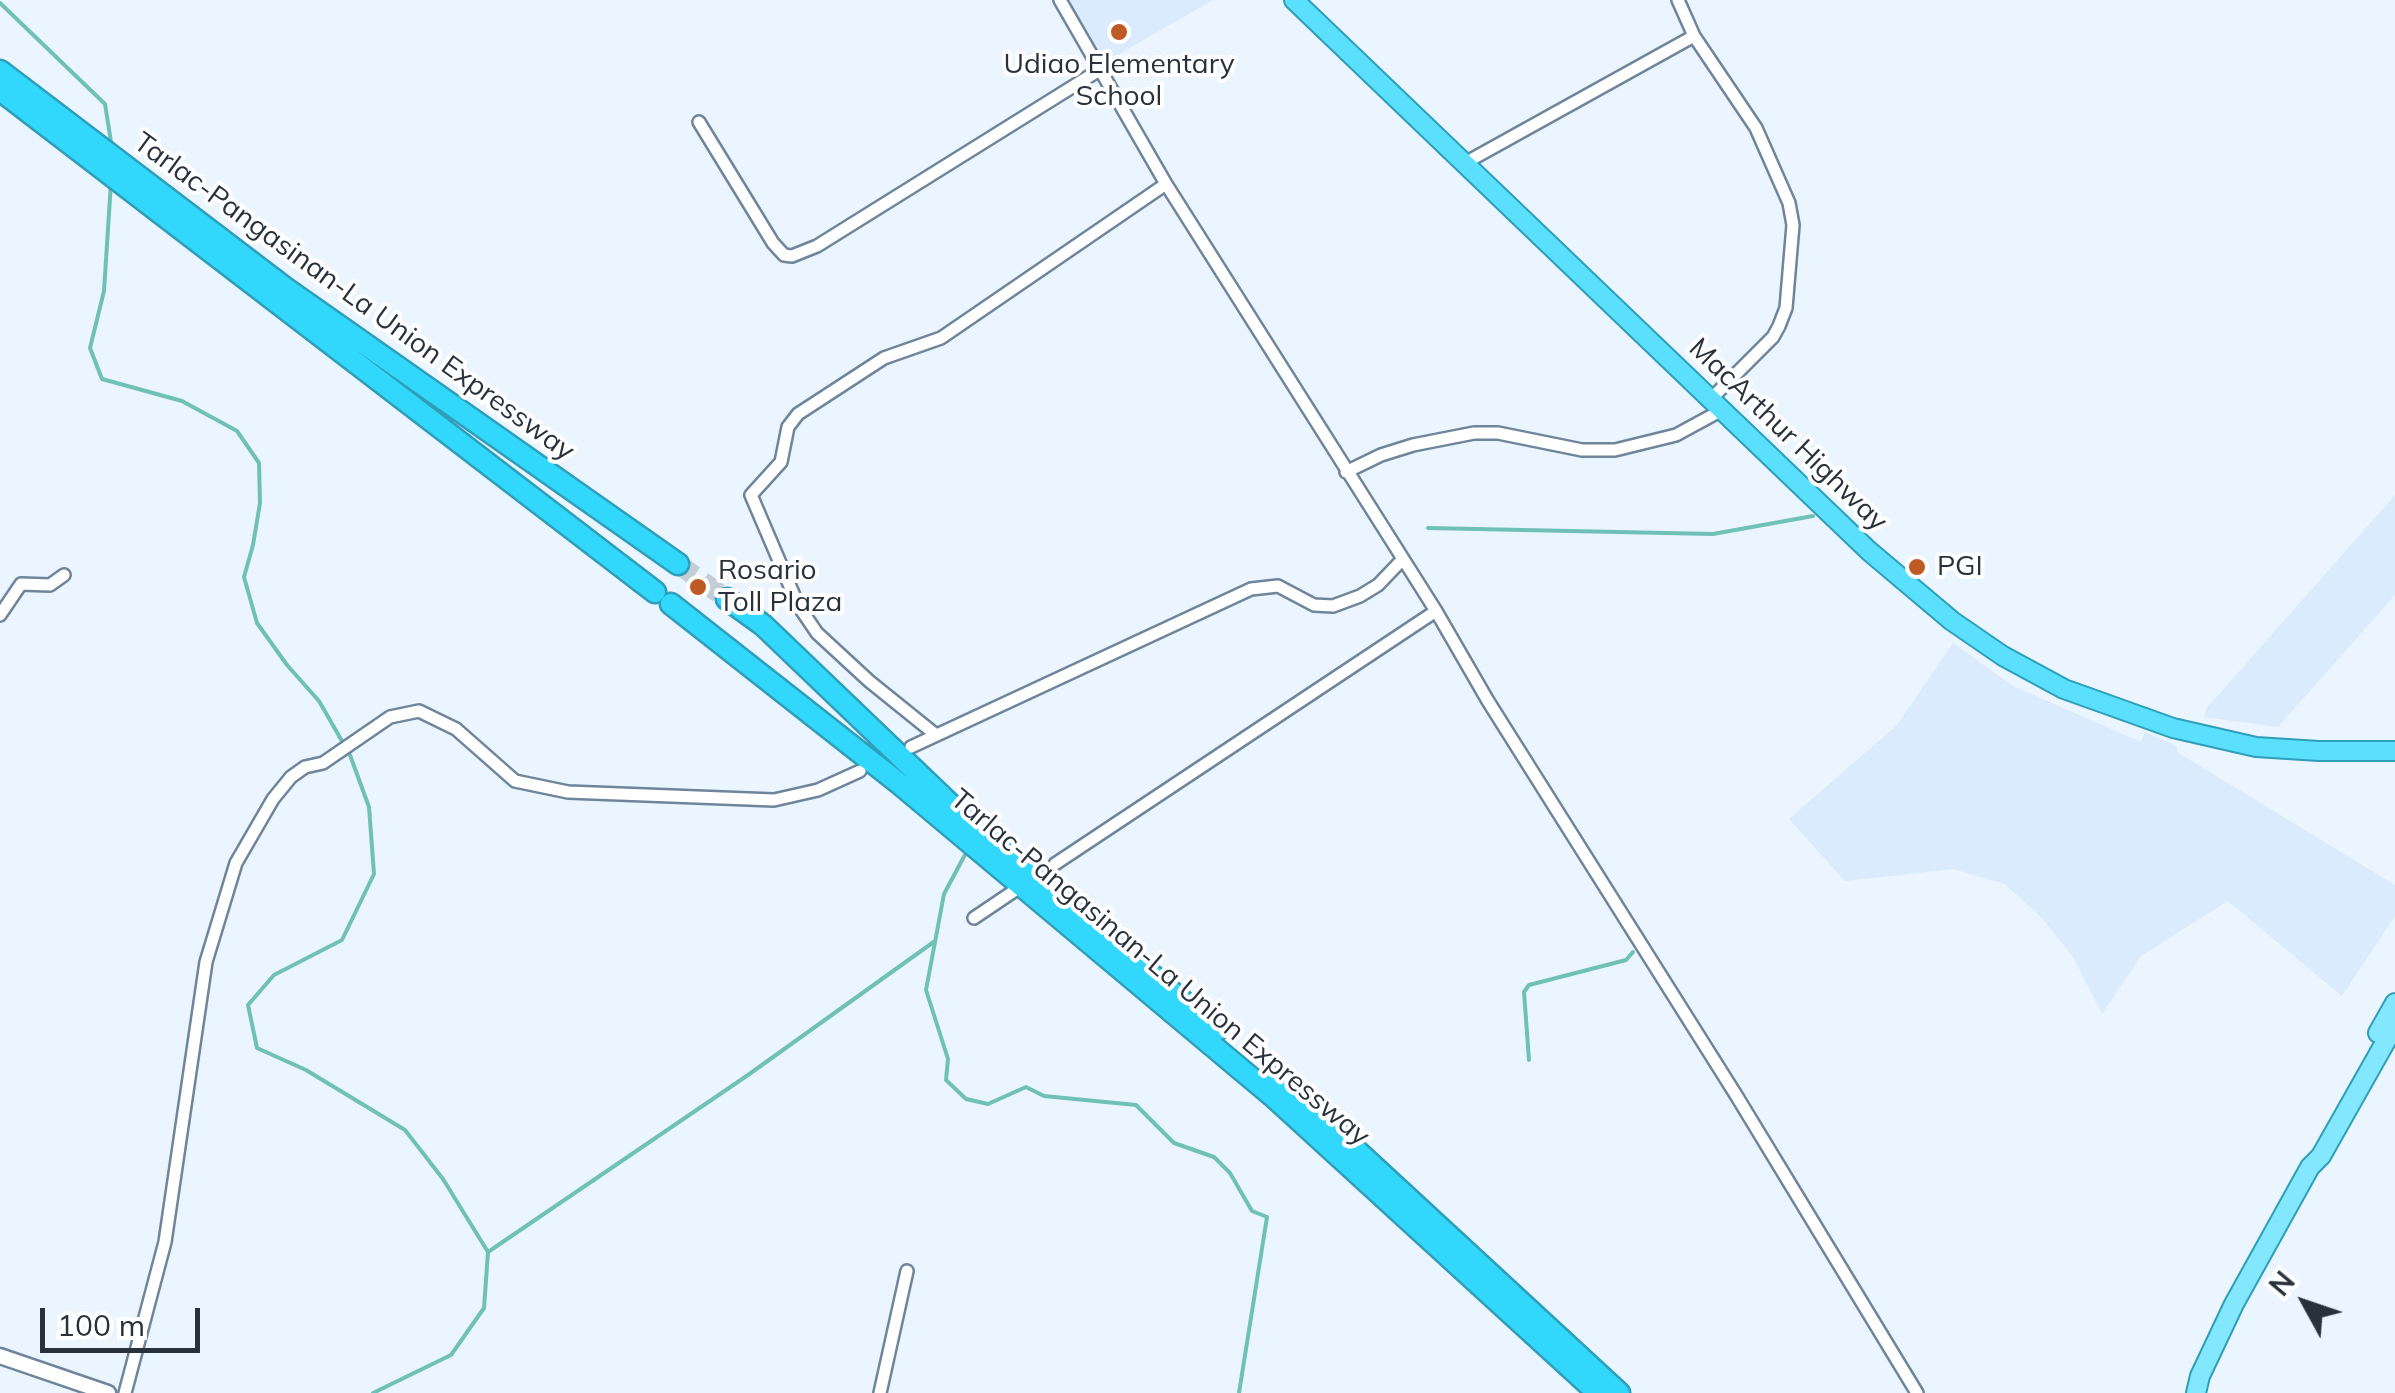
<!DOCTYPE html>
<html>
<head>
<meta charset="utf-8">
<style>
  body { margin:0 }
  #map { position:relative; width:2395px; height:1393px; overflow:hidden; background:#ebf5ff; font-family:Mulish,sans-serif }
  canvas { display:block }
  .north { position:absolute; left:2255px; top:1253px; width:100px; height:100px; -webkit-text-stroke:8px #fff; paint-order:stroke; rotate:310deg; font-size:28px; font-weight:700; line-height:40px; text-align:center; color:#29323c }
  .north::after { content:''; display:block; margin:auto; width:35px; height:45px; background:#29323c; clip-path:polygon(50% 0,100% 100%,50% 72%,0 100%) }
  .scale { position:absolute; left:40px; top:1308px; width:160px; height:45px; box-sizing:border-box; border:5px solid #29323c; border-top:0; padding-left:12px; font-size:30px; line-height:35px; white-space:nowrap; color:#29323c; -webkit-text-stroke:8px #fff; paint-order:stroke }
</style>
</head>
<body>
<div id="map">
<canvas width="2395" height="1393"></canvas>
<div class="north">N</div>
<div class="scale">100 m</div>
</div>
<script>
const ctx = document.querySelector('canvas').getContext('2d');
ctx.lineJoin = 'round';
function fill(path, color) { ctx.fillStyle = color; ctx.fill(path, 'evenodd'); }
const shape = rows => new Path2D(rows.map(r => 'M' + r).join(''));
function stroke(path, color, width, dash) { ctx.strokeStyle = color; ctx.lineWidth = width; ctx.lineCap = dash ? 'butt' : 'round'; ctx.setLineDash(dash || []); ctx.stroke(path); }
function drawText(font, color, halo, rows, align = 'center') {
  ctx.font = font + ' Mulish,sans-serif'; ctx.lineWidth = 8; ctx.setLineDash([]); ctx.textBaseline = 'middle'; ctx.strokeStyle = halo; ctx.fillStyle = color; for (const [text, x, y, turn = 0] of rows) {
    ctx.save(); ctx.translate(x, y); ctx.rotate((+turn || 0) * Math.PI / 180); ctx.textAlign = isNaN(turn) ? turn : align; if (halo) ctx.strokeText(text, 0, 0); ctx.fillText(text, 0, 0); ctx.restore();
  }
}
fill(shape([
  [1061,0,1213,0,1102,64],
  [2395,495,2395,595,2278,727,2204,717,2206,709],
  [1953,643,2013,686,2141,742,2145,732,2177,746,2177,752,2395,885,2395,916,2342,996,2228,901,2141,956,2102,1014,2073,957,2043,919,2005,884,1953,869,1845,881,1789,819,1897,725]
]), '#d9ebfd');
stroke(shape([
  [0,3,105,104,112,148],
  [111,182,104,291,90,348,102,379,182,401,237,431,259,463,260,503,253,545,244,577,257,623,287,665,319,701,350,755,369,807,374,874,342,940,274,975,248,1005,257,1048,306,1070,405,1130,443,1179,488,1252,484,1308,451,1355,373,1393],
  [1428,528,1713,534,1813,516],
  [967,851,944,894,926,990,948,1059,946,1080,966,1099,988,1104,1026,1087,1044,1096,1136,1105,1174,1143,1214,1157,1230,1173,1252,1211,1267,1217,1239,1393],
  [1529,1060,1524,992,1529,985,1626,960,1633,952],
  [488,1252,748,1075,935,941]
]), '#6fc1b7', 4);
stroke(shape([
  [678,564,727,599]
]), '#c4ced8', 20, [20, 10]);
const minor = shape([
  [1060,0,1166,184,1436,611,1488,701,1736,1095,1917,1393],
  [1678,0,1694,36,1756,128,1789,203,1793,225,1786,308,1779,326,1773,337,1711,399],
  [699,122,773,243,784,255,792,256,817,246,1101,69],
  [1465,163,1694,36],
  [1346,472,1381,455,1413,445,1474,433,1498,433,1582,450,1615,450,1676,435,1722,410],
  [0,615,21,584,50,585,64,575],
  [936,735,869,681,817,633,798,605,751,495,781,462,788,427,798,414,884,358,941,338,1166,184],
  [911,747,1251,589,1278,586,1314,605,1333,606,1360,596,1378,585,1401,561],
  [1055,864,1436,611],
  [974,918,1014,891],
  [125,1393,165,1242,206,962,236,863,273,799,291,777,305,767,323,763,390,717,419,711,456,729,515,781,568,792,774,800,818,790,860,771],
  [880,1393,907,1271]
]);
const tertiary = shape([
  [0,1356,108,1393]
]);
const primary = shape([
  [2378,1033,2395,1003],
  [2196,1393,2200,1376,2234,1304,2310,1167,2321,1156,2395,1025]
]);
const trunk = shape([
  [1294,0,1869,551,1952,621,2003,656,2064,689,2173,728,2256,747,2319,751,2395,751]
]);
const motorway = shape([
  [0,71,285,288,678,564],
  [0,90,655,592],
  [727,599,763,625,953,807,1217,1030],
  [671,604,900,784,1275,1098,1598,1393],
  [1273,1078,1332,1128,1619,1393]
]);
stroke(minor, '#6e859b', 16);
stroke(tertiary, '#6e859b', 19);
stroke(primary, '#2e9eb9', 22);
stroke(trunk, '#2e9eb9', 22);
stroke(motorway, '#2e9eb9', 25);
stroke(minor, '#fff', 11);
stroke(tertiary, '#fff', 14);
stroke(primary, '#83e8fd', 18);
stroke(trunk, '#5ae0fc', 18);
stroke(motorway, '#31d8fc', 20);
for (const [x, y, r, color] of [
  [1119,32,10,"#be5a24"],
  [1917,567,10,"#be5a24"],
  [698,587,10,"#be5a24"]
]) { const dot = new Path2D(); dot.arc(x, y, r, 0, 2 * Math.PI); ctx.fillStyle = color; ctx.fill(dot); stroke(dot, '#fff', 4); }
drawText('28px', '#29323c', '#fff', [
  ["Udiao Elementary",1119,65,"center"],
  ["School",1119,97,"center"],
  ["PGI",1937,567],
  ["Rosario",718,571],
  ["Toll Plaza",718,603]
], 'left');
drawText('28px', '#29323c', '#fff', [
  ["Tarlac-Pangasinan-La Union Expressway",354,297,36],
  ["MacArthur Highway",1788,435,44],
  ["Tarlac-Pangasinan-La Union Expressway",1160,968,40]
]);
</script>
</body>
</html>
